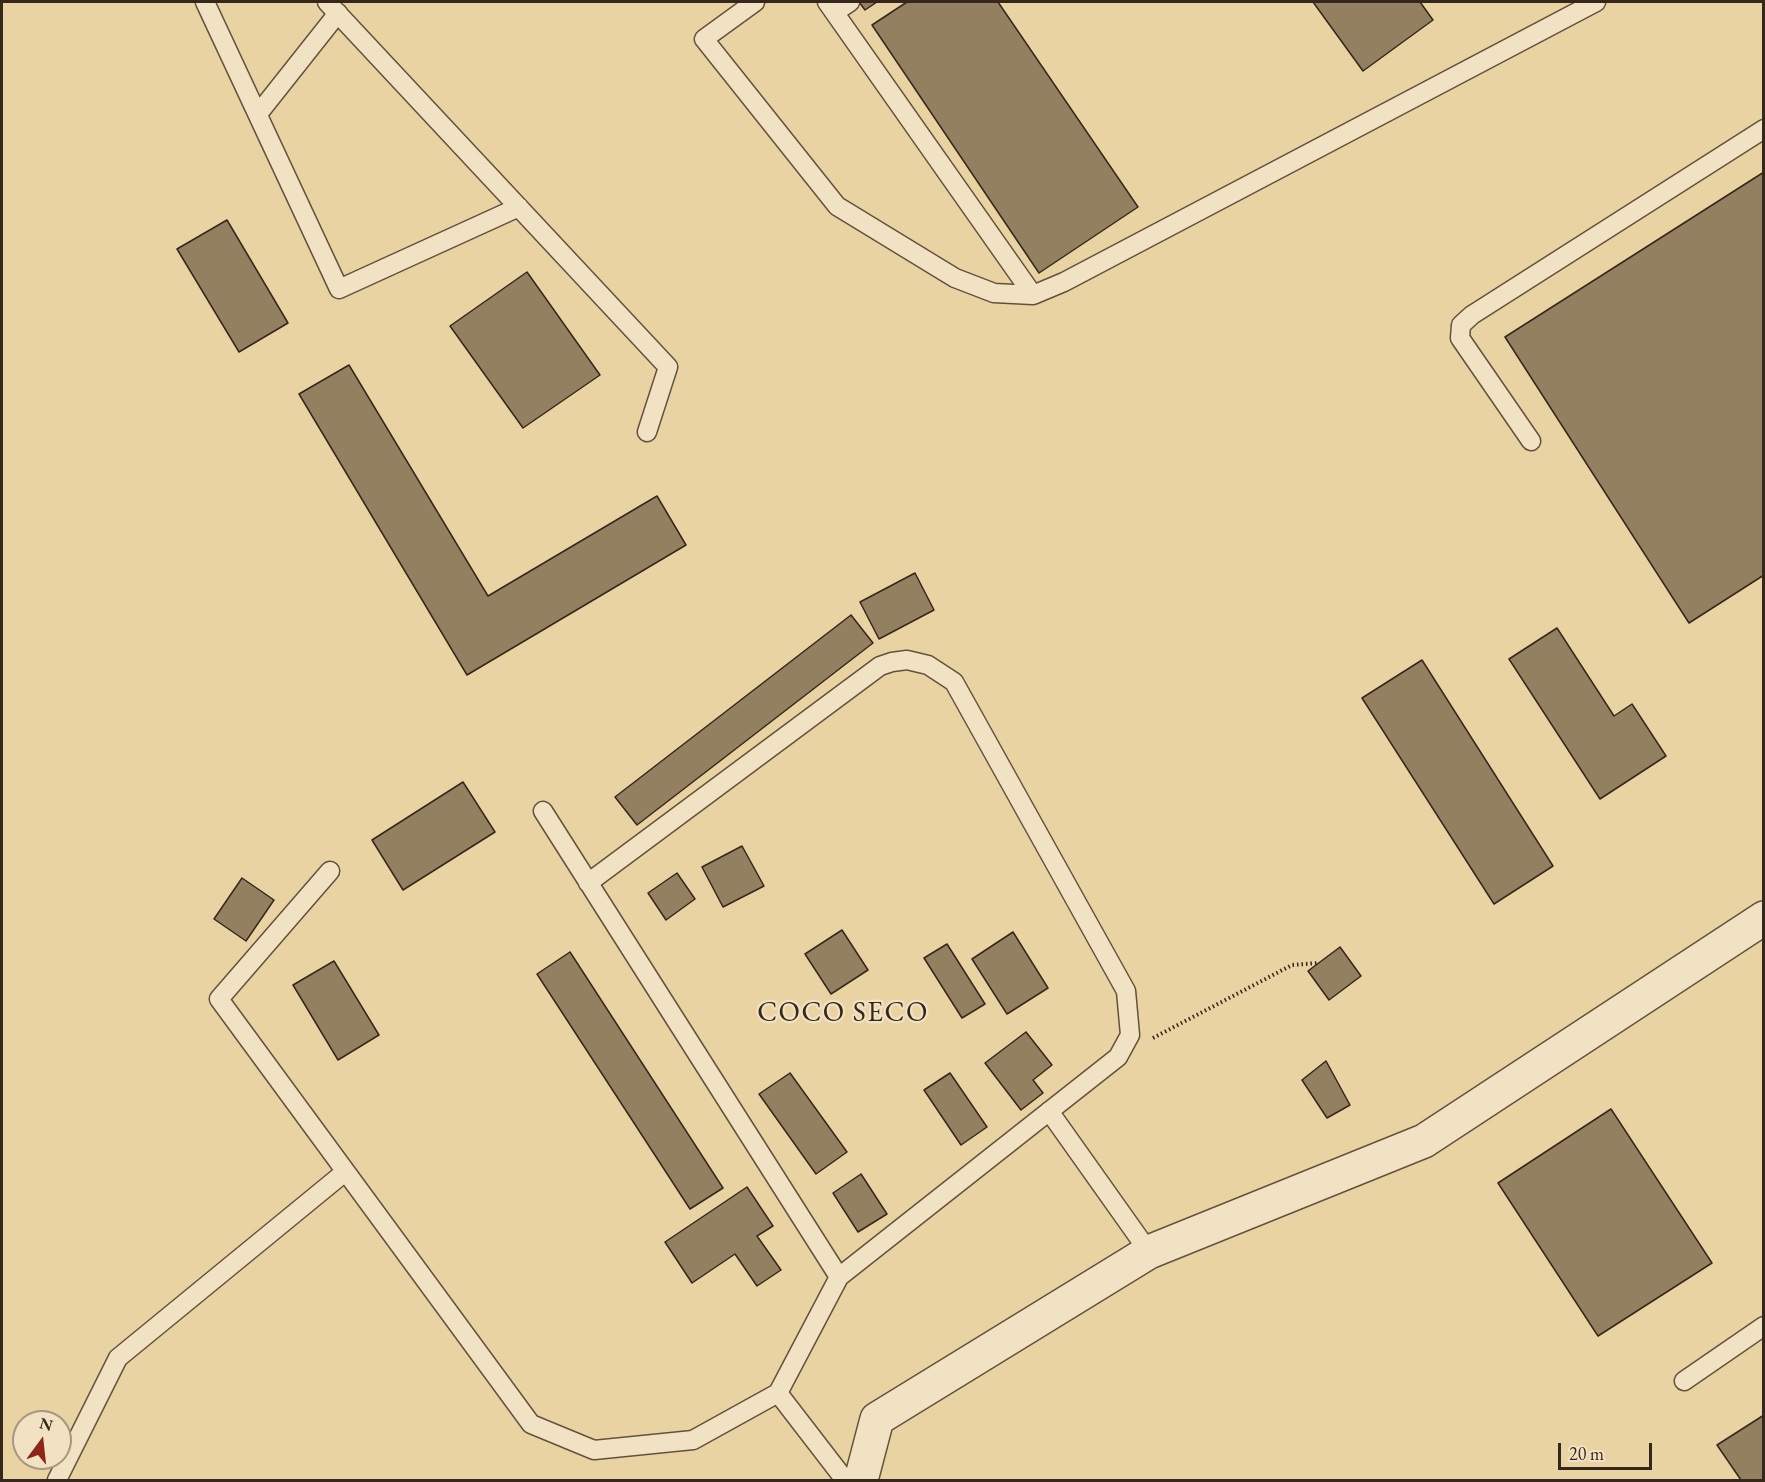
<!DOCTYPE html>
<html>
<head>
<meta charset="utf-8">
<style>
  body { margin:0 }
  #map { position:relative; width:1765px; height:1482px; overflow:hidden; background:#ead3a2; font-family:"EB Garamond",serif }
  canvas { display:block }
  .frame { position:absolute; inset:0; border:3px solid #35271b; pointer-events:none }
  .north { position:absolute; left:12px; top:1410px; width:60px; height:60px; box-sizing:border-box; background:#f1e2c3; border:2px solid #a69780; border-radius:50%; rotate:15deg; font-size:16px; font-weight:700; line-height:24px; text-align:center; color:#35271b }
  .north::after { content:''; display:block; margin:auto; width:21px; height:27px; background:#8f2418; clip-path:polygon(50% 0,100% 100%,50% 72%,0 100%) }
  .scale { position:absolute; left:1558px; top:1443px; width:94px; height:27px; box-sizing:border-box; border:3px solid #35271b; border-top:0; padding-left:8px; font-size:18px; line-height:21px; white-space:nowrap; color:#35271b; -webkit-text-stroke:4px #f1e2c3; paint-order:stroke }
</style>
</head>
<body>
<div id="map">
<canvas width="1765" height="1482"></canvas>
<div class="frame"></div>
<div class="north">N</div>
<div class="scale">20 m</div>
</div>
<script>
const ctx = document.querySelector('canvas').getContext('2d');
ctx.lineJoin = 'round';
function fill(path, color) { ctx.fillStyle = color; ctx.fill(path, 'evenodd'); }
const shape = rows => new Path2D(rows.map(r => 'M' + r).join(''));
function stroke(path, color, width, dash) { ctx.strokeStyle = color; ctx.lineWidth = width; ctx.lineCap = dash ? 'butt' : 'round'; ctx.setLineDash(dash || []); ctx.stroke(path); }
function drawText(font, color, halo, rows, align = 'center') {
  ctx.font = font + ' "EB Garamond",serif'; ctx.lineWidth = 4.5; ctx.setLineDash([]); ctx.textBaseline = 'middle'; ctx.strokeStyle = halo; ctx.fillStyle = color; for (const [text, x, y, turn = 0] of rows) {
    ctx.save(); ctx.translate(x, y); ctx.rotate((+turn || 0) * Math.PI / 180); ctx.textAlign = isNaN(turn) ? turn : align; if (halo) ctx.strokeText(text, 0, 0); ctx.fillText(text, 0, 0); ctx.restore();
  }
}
const building = shape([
  [859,2,877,2,865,10,859,2],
  [907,2,998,2,1138,207,1039,273,872,25,907,2],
  [1313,2,1420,2,1433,20,1363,71,1313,2],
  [1764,172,1764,575,1689,623,1505,337,1764,172],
  [227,220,288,323,239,352,177,249,227,220],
  [527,272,600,375,523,428,450,326,527,272],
  [349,365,488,596,657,496,686,545,467,675,299,394,349,365],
  [915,573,934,610,879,639,860,602,915,573],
  [851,615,873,643,637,825,615,797,851,615],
  [1557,628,1614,716,1632,704,1666,756,1600,799,1509,659,1557,628],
  [1422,660,1553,866,1494,904,1362,698,1422,660],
  [463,782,495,832,403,890,372,840,463,782],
  [742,846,764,886,723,907,702,867,742,846],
  [677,873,695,899,666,920,648,893,677,873],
  [242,878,274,900,246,941,214,919,242,878],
  [842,930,868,970,831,994,805,954,842,930],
  [1013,932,1048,988,1007,1014,972,959,1013,932],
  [947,944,985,1004,962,1018,924,958,947,944],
  [1340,947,1361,976,1329,1000,1308,971,1340,947],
  [570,952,723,1188,690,1209,537,974,570,952],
  [334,961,379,1035,338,1060,293,985,334,961],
  [1026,1032,1052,1065,1033,1080,1043,1093,1021,1110,985,1063,1026,1032],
  [1326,1061,1350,1105,1327,1118,1302,1080,1326,1061],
  [790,1073,847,1152,816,1174,759,1094,790,1073],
  [950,1073,987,1127,961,1145,924,1090,950,1073],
  [1611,1109,1712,1263,1598,1336,1498,1183,1611,1109],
  [861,1174,887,1214,858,1232,833,1193,861,1174],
  [747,1187,773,1226,757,1236,781,1270,757,1286,735,1254,692,1283,665,1242,747,1187],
  [1764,1415,1764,1480,1741,1480,1717,1445,1764,1415]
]);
fill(building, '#938061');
stroke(building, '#35271b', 1.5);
const service = shape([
  [205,2,339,289,519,207],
  [327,2,668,367,647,432],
  [755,2,704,39,837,206,955,278,994,293,1033,295,1064,282,1596,2],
  [827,2,1033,295],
  [835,12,850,2],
  [258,114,338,13],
  [1531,441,1460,338,1461,325,1472,315,1764,129],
  [543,811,839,1277],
  [330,871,219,999,531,1424,594,1450,693,1440,778,1393,839,1277,1118,1057,1130,1035,1126,991,954,682,928,665,907,660,892,662,880,666,588,883],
  [1049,1111,1149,1252],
  [1684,1381,1764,1326],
  [778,1393,845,1480],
  [57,1480,118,1358,345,1172]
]);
const minor = shape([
  [861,1480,877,1419,1149,1252,1424,1141,1764,918]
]);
stroke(service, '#62523d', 21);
stroke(minor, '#62523d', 36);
stroke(shape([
  [1153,1038,1292,965,1318,963]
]), '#35271b', 4, [1.5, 3]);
stroke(service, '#f1e2c3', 18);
stroke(minor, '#f1e2c3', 33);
ctx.letterSpacing = '1.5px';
drawText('28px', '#35271b', '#f1e2c3', [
  ["COCO SECO",843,1013]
]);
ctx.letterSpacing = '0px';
</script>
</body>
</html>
